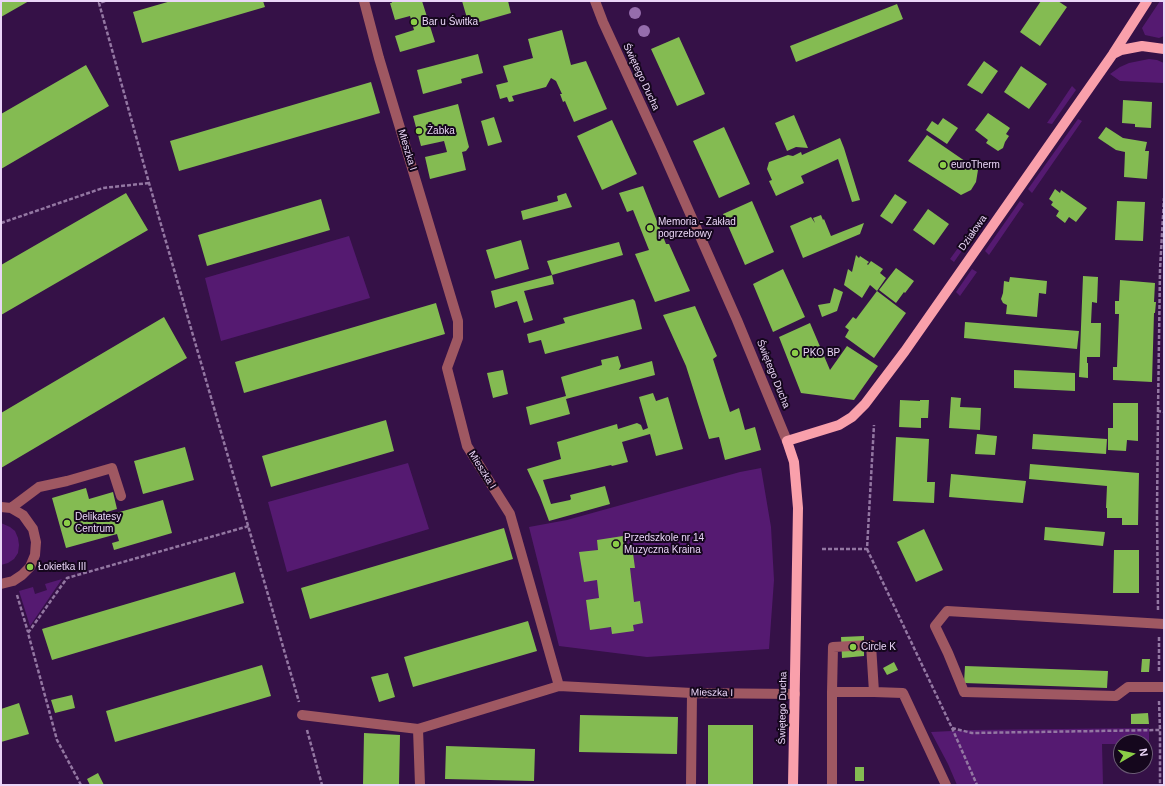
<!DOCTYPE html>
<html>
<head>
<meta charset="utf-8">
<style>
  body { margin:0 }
  #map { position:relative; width:1165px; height:786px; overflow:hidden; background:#351147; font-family:Helvetica,sans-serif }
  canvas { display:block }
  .frame { position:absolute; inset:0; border:2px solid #ead6f7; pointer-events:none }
  .north { position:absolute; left:1113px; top:734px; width:40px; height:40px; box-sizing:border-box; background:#15071d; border:1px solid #6a5a74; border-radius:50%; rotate:81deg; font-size:11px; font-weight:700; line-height:16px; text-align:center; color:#ead6f7 }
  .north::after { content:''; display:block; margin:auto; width:14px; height:18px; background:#8bce47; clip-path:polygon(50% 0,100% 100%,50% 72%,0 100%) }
</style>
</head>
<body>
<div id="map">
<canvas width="1165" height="786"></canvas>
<div class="frame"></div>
<div class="north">N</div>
</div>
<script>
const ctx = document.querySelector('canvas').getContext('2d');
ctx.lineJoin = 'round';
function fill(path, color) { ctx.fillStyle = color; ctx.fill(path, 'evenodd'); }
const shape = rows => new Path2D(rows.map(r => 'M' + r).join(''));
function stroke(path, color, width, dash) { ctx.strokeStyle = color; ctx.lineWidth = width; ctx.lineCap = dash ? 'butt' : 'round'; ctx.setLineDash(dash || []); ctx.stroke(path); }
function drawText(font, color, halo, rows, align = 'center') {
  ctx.font = font + ' Helvetica,sans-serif'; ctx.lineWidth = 4; ctx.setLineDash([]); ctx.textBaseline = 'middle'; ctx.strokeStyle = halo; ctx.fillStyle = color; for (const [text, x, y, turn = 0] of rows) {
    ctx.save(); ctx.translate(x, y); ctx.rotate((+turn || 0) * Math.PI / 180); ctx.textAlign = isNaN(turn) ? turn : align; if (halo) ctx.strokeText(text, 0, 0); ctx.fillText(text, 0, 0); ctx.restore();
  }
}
fill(shape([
  [1160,1,1164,1,1164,36,1159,38,1145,35,1142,28],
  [1149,59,1157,60,1164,63,1164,83,1120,81,1110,74,1120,67,1129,63],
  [1072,86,1076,90,1052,124,1047,123],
  [1078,119,1082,121,1032,193,1028,189],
  [1020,201,1024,204,989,255,985,251],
  [974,226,978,228,954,262,950,259],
  [349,236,370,298,221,341,205,278],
  [972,269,977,272,960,296,956,292],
  [408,463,429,529,287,572,268,502],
  [761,468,771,527,774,580,769,649,647,657,559,646,529,527,567,520,740,472],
  [1,523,10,527,15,531,18,538,19,545,18,553,14,559,8,563,1,565],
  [62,579,30,626,19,591,33,587,35,594,47,590,45,584],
  [1149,728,1149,744,1145,744,1145,742,1121,742,1121,744,1102,744,1103,785,957,785,948,764,931,732,972,730]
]), '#551a71');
fill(shape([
  [1,1,29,1,1,17],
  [171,1,263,1,265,7,142,43,133,12],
  [391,1,422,1,435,42,400,52,395,36,414,30,410,16,395,20,390,3,392,3],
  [462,1,508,1,511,13,469,25],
  [1041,1,1058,1,1067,7,1040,46,1020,32],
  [897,4,903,19,796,62,790,46],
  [562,30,571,65,586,61,607,109,574,122,565,101,563,102,560,94,562,94,556,81,551,78,546,87,512,96,514,101,509,102,507,97,500,99,496,85,508,82,503,66,533,58,528,39],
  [679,37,705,94,677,106,651,49],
  [478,54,483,73,461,79,462,83,423,94,417,70],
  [984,61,998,71,982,94,967,85],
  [86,65,109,106,1,169,1,114],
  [1021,66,1047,84,1029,109,1004,92],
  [371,82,380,113,179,171,170,141],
  [1123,100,1152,102,1151,128,1135,127,1135,124,1122,123],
  [458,104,469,147,466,151,462,152,466,170,430,179,425,157,447,152,444,141,421,146,413,116],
  [988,113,1010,128,1006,134,1009,136,1005,142,1003,148,998,151,986,143,988,140,975,130],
  [794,115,808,148,796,147,787,151,775,123],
  [494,117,502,142,488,146,481,121],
  [943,118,958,128,947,144,926,130,932,121,938,125],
  [612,120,637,174,602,190,577,136],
  [724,127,750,184,719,198,693,141],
  [1106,127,1123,138,1147,142,1145,151,1149,151,1147,179,1124,177,1125,152,1116,150,1098,138],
  [927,135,978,170,976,182,971,190,961,195,908,161],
  [840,138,844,148,860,200,852,202,838,159,801,176,804,183,776,196,769,181,772,180,767,169,769,162,788,155,793,156,801,152,802,155],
  [643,186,666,244,669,244,690,291,655,302,635,254,649,250,633,210,627,212,619,193],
  [1055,189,1060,193,1061,190,1087,208,1076,222,1069,217,1065,223,1056,216,1059,211,1051,205,1053,202,1049,199],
  [126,193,148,230,1,315,1,265],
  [566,193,572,207,523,220,521,211,558,201,557,196],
  [895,194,907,202,892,224,880,216],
  [321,199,330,230,207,266,198,235],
  [752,201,774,252,745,265,723,214],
  [1117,201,1145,202,1143,241,1115,240],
  [928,209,949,224,934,245,913,230],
  [821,215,823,220,824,219,831,236,864,223,860,234,803,258,790,226,811,217,815,223,813,218],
  [521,240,529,269,495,279,486,250],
  [619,242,623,255,552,275,547,261],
  [856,255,859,258,860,256,869,262,867,264,868,265,871,261,883,269,880,273,886,278,877,291,870,285,862,298,844,285,848,269,852,272],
  [896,268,914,281,905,293,904,292,896,303,879,290],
  [783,269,805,317,773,332,753,284],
  [552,275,554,284,524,291,533,320,524,323,517,301,495,308,491,291],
  [1083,276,1098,277,1097,303,1092,302,1091,323,1101,323,1100,357,1087,357,1087,363,1088,363,1088,378,1079,377],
  [1010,277,1047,281,1046,294,1039,293,1037,317,1006,314,1007,305,1003,303,1001,299,1003,293,1004,281,1009,282],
  [1120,280,1155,283,1154,302,1156,302,1155,313,1154,313,1152,382,1113,380,1113,367,1117,367,1119,314,1115,314,1115,301,1119,301],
  [834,288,843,292,837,311,822,317,818,305,830,303],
  [877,291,906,313,874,358,845,337,849,330,845,327,853,317,856,319],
  [633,299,635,301,642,329,545,354,541,340,529,343,527,334,565,323,563,318],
  [436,303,445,334,244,393,235,362],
  [695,306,717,356,713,359,730,412,739,408,745,430,755,427,761,450,725,460,719,437,709,439,686,366,663,315],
  [164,317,187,358,1,468,1,413],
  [965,322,1079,331,1077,349,964,338],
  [810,323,830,370,847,346,878,366,854,400,801,393,779,337],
  [618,356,621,366,619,370,652,361,655,375,566,399,570,414,530,425,526,407,566,396,561,377,602,365,601,360],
  [503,370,508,394,493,398,487,373],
  [1014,370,1075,373,1075,391,1014,388],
  [653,393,656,401,668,397,683,449,656,456,650,434,622,442,628,462,612,466,611,465,594,469,543,480,551,504,570,500,571,499,570,495,605,486,610,504,549,521,540,497,527,469,561,459,557,442,617,424,618,429,637,423,641,425,643,430,648,428,639,397],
  [951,397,961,398,960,407,981,408,980,430,949,428],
  [900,400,920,401,920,400,929,400,928,418,921,418,921,428,899,427],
  [1113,403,1138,403,1138,441,1127,440,1126,451,1108,450,1108,428,1113,428],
  [386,420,394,451,271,487,262,456],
  [977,434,997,436,995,455,975,454],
  [1033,434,1107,439,1106,454,1032,449],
  [896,437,929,439,927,482,935,482,934,503,893,501],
  [185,447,194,480,143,494,134,461],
  [1030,464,1139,473,1138,525,1122,525,1122,518,1107,518,1107,508,1106,508,1107,486,1029,479],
  [951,474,1026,481,1023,503,949,497],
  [86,488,89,499,113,492,117,509,93,516,94,519,163,500,172,533,114,550,112,543,119,541,117,534,66,548,52,498],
  [1045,527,1105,532,1103,546,1044,540],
  [504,528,513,559,310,619,301,588],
  [924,529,943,570,916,582,897,542],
  [623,536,624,547,632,546,635,568,630,568,634,602,640,601,643,623,633,625,634,631,612,634,611,627,590,630,586,600,599,598,597,580,584,582,579,552,598,550,597,540],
  [1114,550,1139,550,1139,593,1113,593],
  [235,572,244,603,52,660,42,629],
  [528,621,537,651,413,687,404,657],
  [864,636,864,656,842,658,841,637],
  [1142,659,1150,659,1149,672,1141,672],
  [894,662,898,670,887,675,883,668],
  [262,665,271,696,115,742,106,711],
  [965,666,1108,671,1107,688,964,683],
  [388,673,395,697,379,702,371,677],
  [72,695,75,708,55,713,51,700],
  [19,703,29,734,1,742,1,709],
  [1148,713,1149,724,1131,724,1131,714],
  [580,715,678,717,677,754,579,752],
  [708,725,753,725,753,785,708,785],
  [364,733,400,735,399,785,363,785],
  [446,746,535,749,534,781,445,779],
  [855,767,864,767,864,781,855,781],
  [98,773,104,785,90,785,87,779]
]), '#84bb52');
stroke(shape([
  [105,1,99,3,149,183,299,702],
  [1,223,103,188,149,183],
  [1158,411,1160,270,1164,198],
  [822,549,867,549,874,425],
  [867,549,952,728,977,785],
  [17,595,28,632],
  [1158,610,1157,512,1158,411,1164,412],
  [1159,637,1159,672],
  [1159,701,1160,730],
  [952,728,972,733,1160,730,1160,785],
  [307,730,322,785],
  [81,785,57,740,28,633,67,578,249,526]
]), '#9377a2', 2.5, [4, 2]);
stroke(shape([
  [364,1,379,58,458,321,458,338,447,368,467,446,510,514,559,686],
  [595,1,603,22,661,148,737,320,787,441],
  [1,507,11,508,23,515,33,529,36,542,35,555,30,567,22,575,13,581,1,584],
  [11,508,39,487,67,481,112,468,121,496],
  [1164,624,947,611,935,626,948,653,964,692,1116,696,1128,687,1164,687],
  [832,692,833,647,871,645,874,692],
  [302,715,418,729],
  [420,785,418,729,559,686,692,693,795,694],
  [691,785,692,693],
  [832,785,832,692,874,692,903,693,946,785]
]), '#9f5862', 10);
stroke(shape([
  [1113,54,1121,50,1142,46,1164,49],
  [793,785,798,508,794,462,787,441,839,425,852,417,865,404,905,351,1113,54,1147,1]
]), '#f9a0ab', 10);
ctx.fillStyle = '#956dac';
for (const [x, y] of [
  [635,13],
  [644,31]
]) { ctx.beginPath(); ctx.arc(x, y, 6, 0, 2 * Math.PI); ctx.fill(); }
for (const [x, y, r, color] of [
  [414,22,4,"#8bce47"],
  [419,131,4,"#8bce47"],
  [943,165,4,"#8bce47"],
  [650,228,4,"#8bce47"],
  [795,353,4,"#8bce47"],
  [67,523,4,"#8bce47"],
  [616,544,4,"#8bce47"],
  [30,567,4,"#8bce47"],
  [853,647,4,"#8bce47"]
]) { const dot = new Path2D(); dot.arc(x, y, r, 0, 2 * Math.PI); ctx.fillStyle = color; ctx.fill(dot); stroke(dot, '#15071d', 1.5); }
drawText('10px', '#ead6f7', '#15071d', [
  ["Bar u Świtka",422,22],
  ["Żabka",427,131],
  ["euroTherm",951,165],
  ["Memoria - Zakład",658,222],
  ["pogrzebowy",658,234],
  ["PKO BP",803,353],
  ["Delikatesy",75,517],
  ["Centrum",75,529],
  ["Przedszkole nr 14",624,538],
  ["Muzyczna Kraina",624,550],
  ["Łokietka III",38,567],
  ["Circle K",861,647]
], 'left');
drawText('10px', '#ead6f7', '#15071d', [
  ["Świętego Ducha",641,77,65],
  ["Mieszka I",407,150,73],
  ["Działowa",973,233,-55],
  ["Świętego Ducha",773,374,68],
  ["Mieszka I",482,470,58],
  ["Mieszka I",712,693,1],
  ["Świętego Ducha",783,708,-89]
]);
</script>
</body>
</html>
